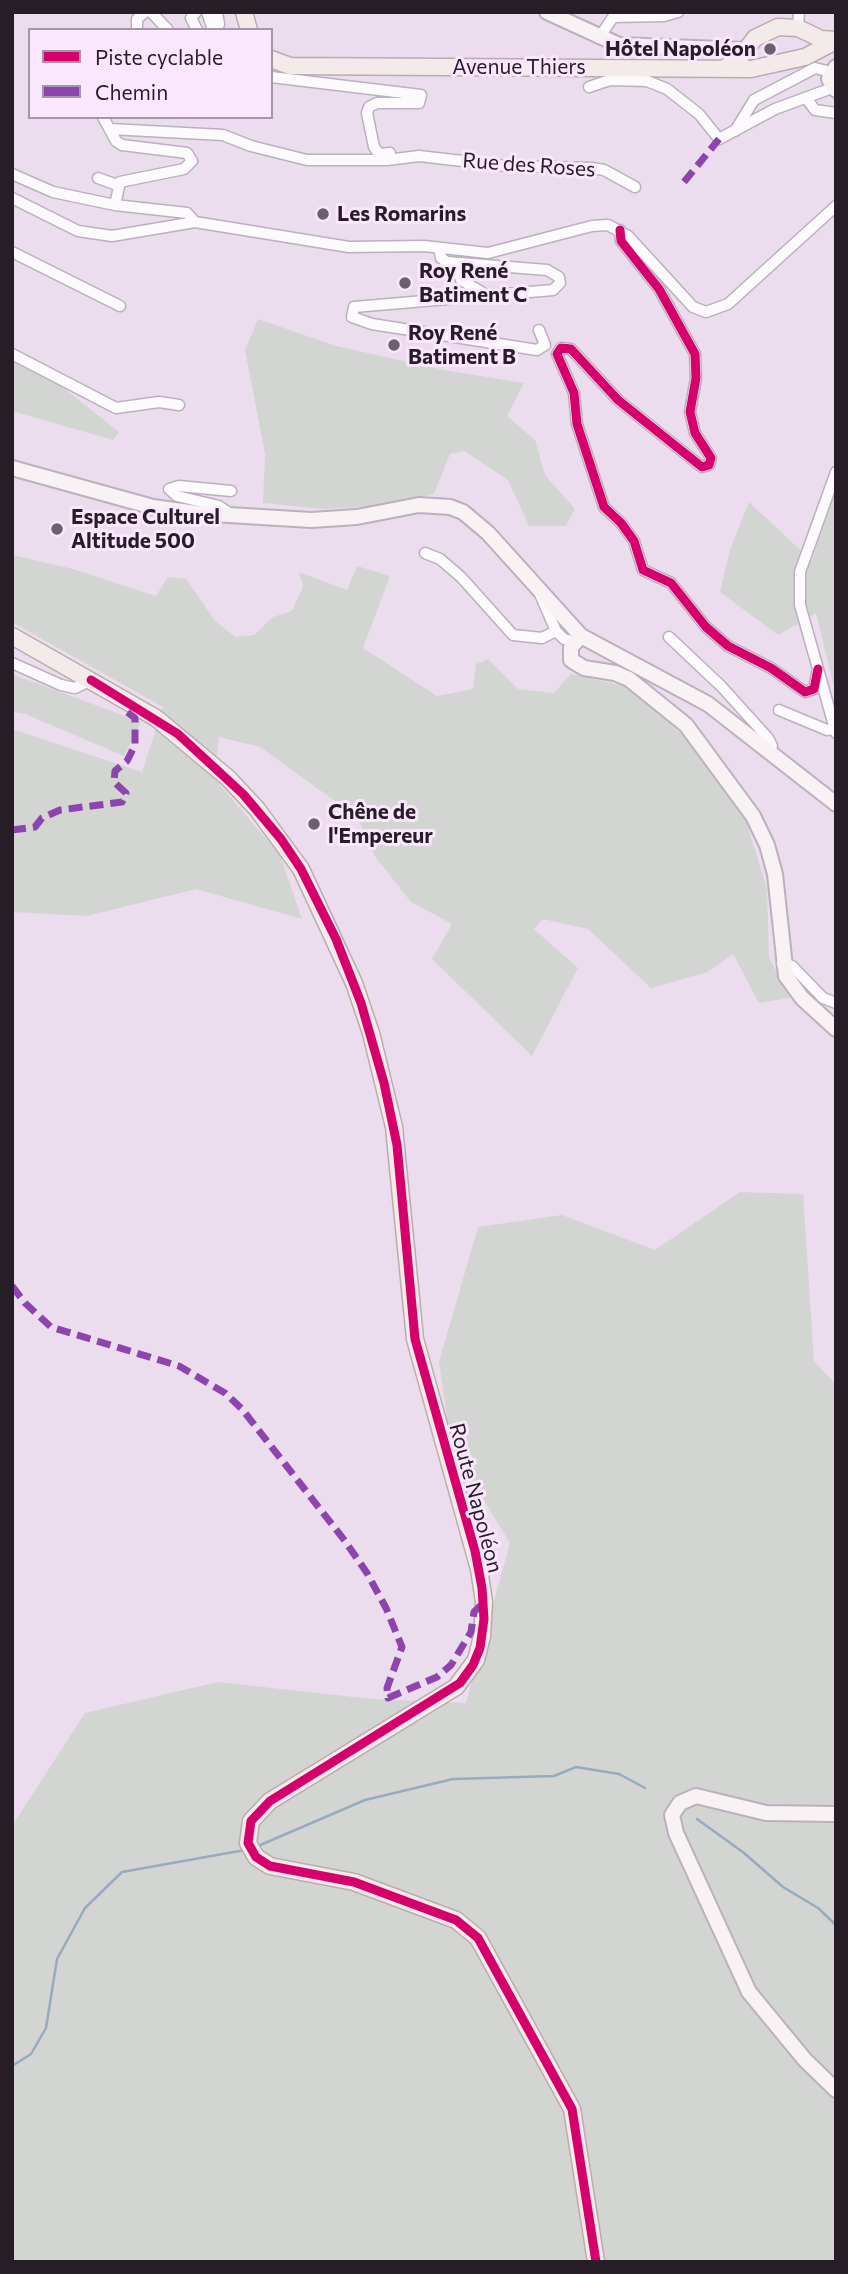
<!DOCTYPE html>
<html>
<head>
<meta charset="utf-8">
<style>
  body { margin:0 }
  #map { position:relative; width:848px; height:2274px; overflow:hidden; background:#ebdded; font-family:Commissioner,sans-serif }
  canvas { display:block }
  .frame { position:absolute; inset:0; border:14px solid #261d27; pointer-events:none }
  .legend { position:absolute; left:28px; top:28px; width:245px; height:91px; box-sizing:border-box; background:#fae6fd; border:2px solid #a596a7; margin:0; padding:9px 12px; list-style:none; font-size:21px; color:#261d27 }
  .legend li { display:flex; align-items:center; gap:14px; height:35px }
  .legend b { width:35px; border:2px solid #a596a7 }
</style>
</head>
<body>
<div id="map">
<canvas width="848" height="2274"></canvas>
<div class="frame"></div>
<ul class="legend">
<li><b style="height:9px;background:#d6006c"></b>Piste cyclable</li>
<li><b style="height:9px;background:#8e44ad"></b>Chemin</li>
</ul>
</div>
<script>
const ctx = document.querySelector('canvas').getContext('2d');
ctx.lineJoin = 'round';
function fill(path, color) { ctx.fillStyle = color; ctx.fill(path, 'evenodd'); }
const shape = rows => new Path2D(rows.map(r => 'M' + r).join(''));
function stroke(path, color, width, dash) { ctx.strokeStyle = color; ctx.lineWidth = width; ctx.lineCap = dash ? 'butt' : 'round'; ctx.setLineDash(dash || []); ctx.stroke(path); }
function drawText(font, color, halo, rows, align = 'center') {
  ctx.font = font + ' Commissioner,sans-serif'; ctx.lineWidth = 6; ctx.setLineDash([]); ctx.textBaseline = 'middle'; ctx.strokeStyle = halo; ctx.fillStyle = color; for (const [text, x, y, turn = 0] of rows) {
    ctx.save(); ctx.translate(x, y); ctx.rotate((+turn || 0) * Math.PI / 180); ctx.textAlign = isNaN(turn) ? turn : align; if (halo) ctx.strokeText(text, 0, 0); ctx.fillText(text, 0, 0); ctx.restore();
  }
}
fill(shape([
  [258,319,336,346,444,370,524,383,507,416,535,440,545,475,575,509,566,526,529,526,508,480,464,451,450,454,434,494,382,506,323,509,263,503,265,454,245,350],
  [12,347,119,432,113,440,12,411],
  [836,482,836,687,834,687,816,613,778,635,720,592,730,550,749,502,812,561],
  [12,555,73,569,156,596,168,577,186,579,216,622,236,637,254,635,273,617,292,611,303,587,299,572,347,590,357,566,390,576,363,648,437,696,473,689,476,664,488,659,518,689,554,693,571,674,628,687,692,743,746,821,767,889,769,957,790,998,759,1003,733,954,708,972,651,988,588,929,543,919,534,929,578,968,532,1056,432,959,452,924,411,902,374,855,357,817,260,747,219,737,214,778,280,855,302,919,196,889,87,916,12,912,12,729,142,772,163,707,12,622],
  [12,674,141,722,124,756,25,714,12,712],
  [740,1192,803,1194,814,1361,836,1385,836,2262,12,2262,12,1826,85,1713,218,1682,372,1699,466,1703,510,1543,451,1447,439,1362,478,1227,562,1215,655,1250]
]), '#d3d5d2');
stroke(shape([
  [697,1819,744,1853,783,1887,818,1908,836,1925],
  [258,1846,365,1800,453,1779,554,1776,576,1767,619,1774,645,1788],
  [12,2066,31,2054,46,2028,57,1959,85,1908,122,1872,245,1850]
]), '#98abbd', 2.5);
const street = shape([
  [151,12,168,30],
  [196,12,191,18,197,30],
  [207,12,213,30],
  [213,27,219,24,217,12],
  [798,28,799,12],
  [137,30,137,19,145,12],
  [599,38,613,17,664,16,678,12],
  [271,77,421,95,419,103,377,103,369,107,367,113,374,147,379,154,390,153],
  [589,87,610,80,647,81,667,89,699,114,719,139,775,109,832,88],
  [806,98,815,110,836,113],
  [103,117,116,141,122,145,187,153,192,161,184,169,120,182,115,205],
  [110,129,223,135,251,146,307,160,387,160,419,156,506,166,592,168,604,170,635,187],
  [735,131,754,100,815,68,831,72],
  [12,174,53,192,115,205,187,213,195,222],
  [98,178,117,185],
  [12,198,78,231,112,236,195,222,349,247,424,246,488,253,592,226,608,225,628,236,693,307,706,312,728,304,836,206],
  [620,230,621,241,659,289,695,354,696,378,690,412,695,433,711,458,709,465,702,467,618,400,571,349,561,348,557,354,574,393,577,424,604,507,621,523,634,541,643,570,671,583,706,627,728,646,771,668,805,692,814,689,818,669],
  [439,248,441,258,447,262,547,270,559,277,560,283,553,290,354,307,352,317,372,324,537,350,545,345,539,330],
  [12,252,120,306],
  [459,274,461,280,485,294],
  [12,354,116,408,159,402,179,405],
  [836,472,800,572,800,605,836,733],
  [231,491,179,486,169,489,177,496,219,506,232,515],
  [425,553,440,559,461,577,513,635,542,638,556,631],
  [539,592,556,631,564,639,575,642],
  [669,637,721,686,768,738,772,746,769,751],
  [12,663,61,685,75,688,91,680],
  [779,710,827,730,834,729],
  [782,964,792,966,823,998,836,1003]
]);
const secondary = shape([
  [547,12,619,45,746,50],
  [836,67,829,79,836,90],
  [12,468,153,507,196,513,311,520,357,517,419,505,450,507,463,512,488,533,581,636,708,704,836,804],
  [581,636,571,647,571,660,584,668,615,673,629,679,686,725,753,816,767,845,775,874,786,976,802,998,836,1029],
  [836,1814,766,1813,696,1796,680,1803,672,1815,676,1833,749,1992,805,2060,836,2090]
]);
const primary = shape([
  [244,12,249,30],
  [271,59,290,66,751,69,805,57,836,41],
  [726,67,739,59,755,38,778,27,798,28,821,39,836,40],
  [12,636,156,718,228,778,257,809,301,869,354,983,371,1033,394,1127,415,1339,479,1569,484,1602,482,1636,476,1660,456,1687,270,1801,251,1821,248,1843,256,1857,270,1866,354,1882,456,1920,478,1938,572,2109,596,2262]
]);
stroke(street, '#bbb0bd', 13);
stroke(secondary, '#bbb0bd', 18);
stroke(primary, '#bcabae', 19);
stroke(street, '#fcfafc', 10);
stroke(secondary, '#f8f2f4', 14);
stroke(primary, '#f3ebea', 16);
stroke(shape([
  [684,182,719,139],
  [12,830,35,827,42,818,60,810,122,802,126,793,114,782,115,771,127,761,135,745,135,718,127,712,129,709],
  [12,1286,25,1303,51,1327,179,1366,225,1393,242,1409,345,1541,367,1573,386,1608,402,1647,387,1688,388,1698,437,1677,451,1665,471,1632,474,1612,483,1603]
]), '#8e44ad', 7, [14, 7]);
stroke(shape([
  [620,230,621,241,659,289,695,354,696,378,690,412,695,433,711,458,709,465,702,467,618,400,571,349,561,348,557,354,574,393,577,424,604,507,621,523,634,541,643,570,671,583,706,627,728,646,771,668,805,692,814,689,818,669],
  [91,680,178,734,243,794,281,839,301,869,336,939,361,1003,384,1083,397,1145,415,1339,475,1551,482,1588,484,1619,480,1648,473,1665,460,1683,270,1801,251,1821,248,1843,256,1857,270,1866,354,1882,456,1920,478,1938,572,2109,596,2262]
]), '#d6006c', 9);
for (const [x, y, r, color] of [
  [770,49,7,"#6b606c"],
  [323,214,7,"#6b606c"],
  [405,283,7,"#6b606c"],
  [394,345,7,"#6b606c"],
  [57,529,7,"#6b606c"],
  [314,824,7,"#6b606c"]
]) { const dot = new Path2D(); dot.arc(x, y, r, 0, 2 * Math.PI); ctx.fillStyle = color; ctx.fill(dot); stroke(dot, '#fae6fd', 2.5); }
drawText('bold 21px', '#261d27', '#fae6fd', [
  ["Hôtel Napoléon",756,49,"right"],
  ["Les Romarins",337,214],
  ["Roy René",419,271],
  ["Batiment C",419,295],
  ["Roy René",408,333],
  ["Batiment B",408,357],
  ["Espace Culturel",71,517],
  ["Altitude 500",71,541],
  ["Chêne de",328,812],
  ["l'Empereur",328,836]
], 'left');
drawText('21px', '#261d27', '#fae6fd', [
  ["Avenue Thiers",519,67],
  ["Rue des Roses",529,165,4],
  ["Route Napoléon",476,1498,75]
]);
</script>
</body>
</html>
